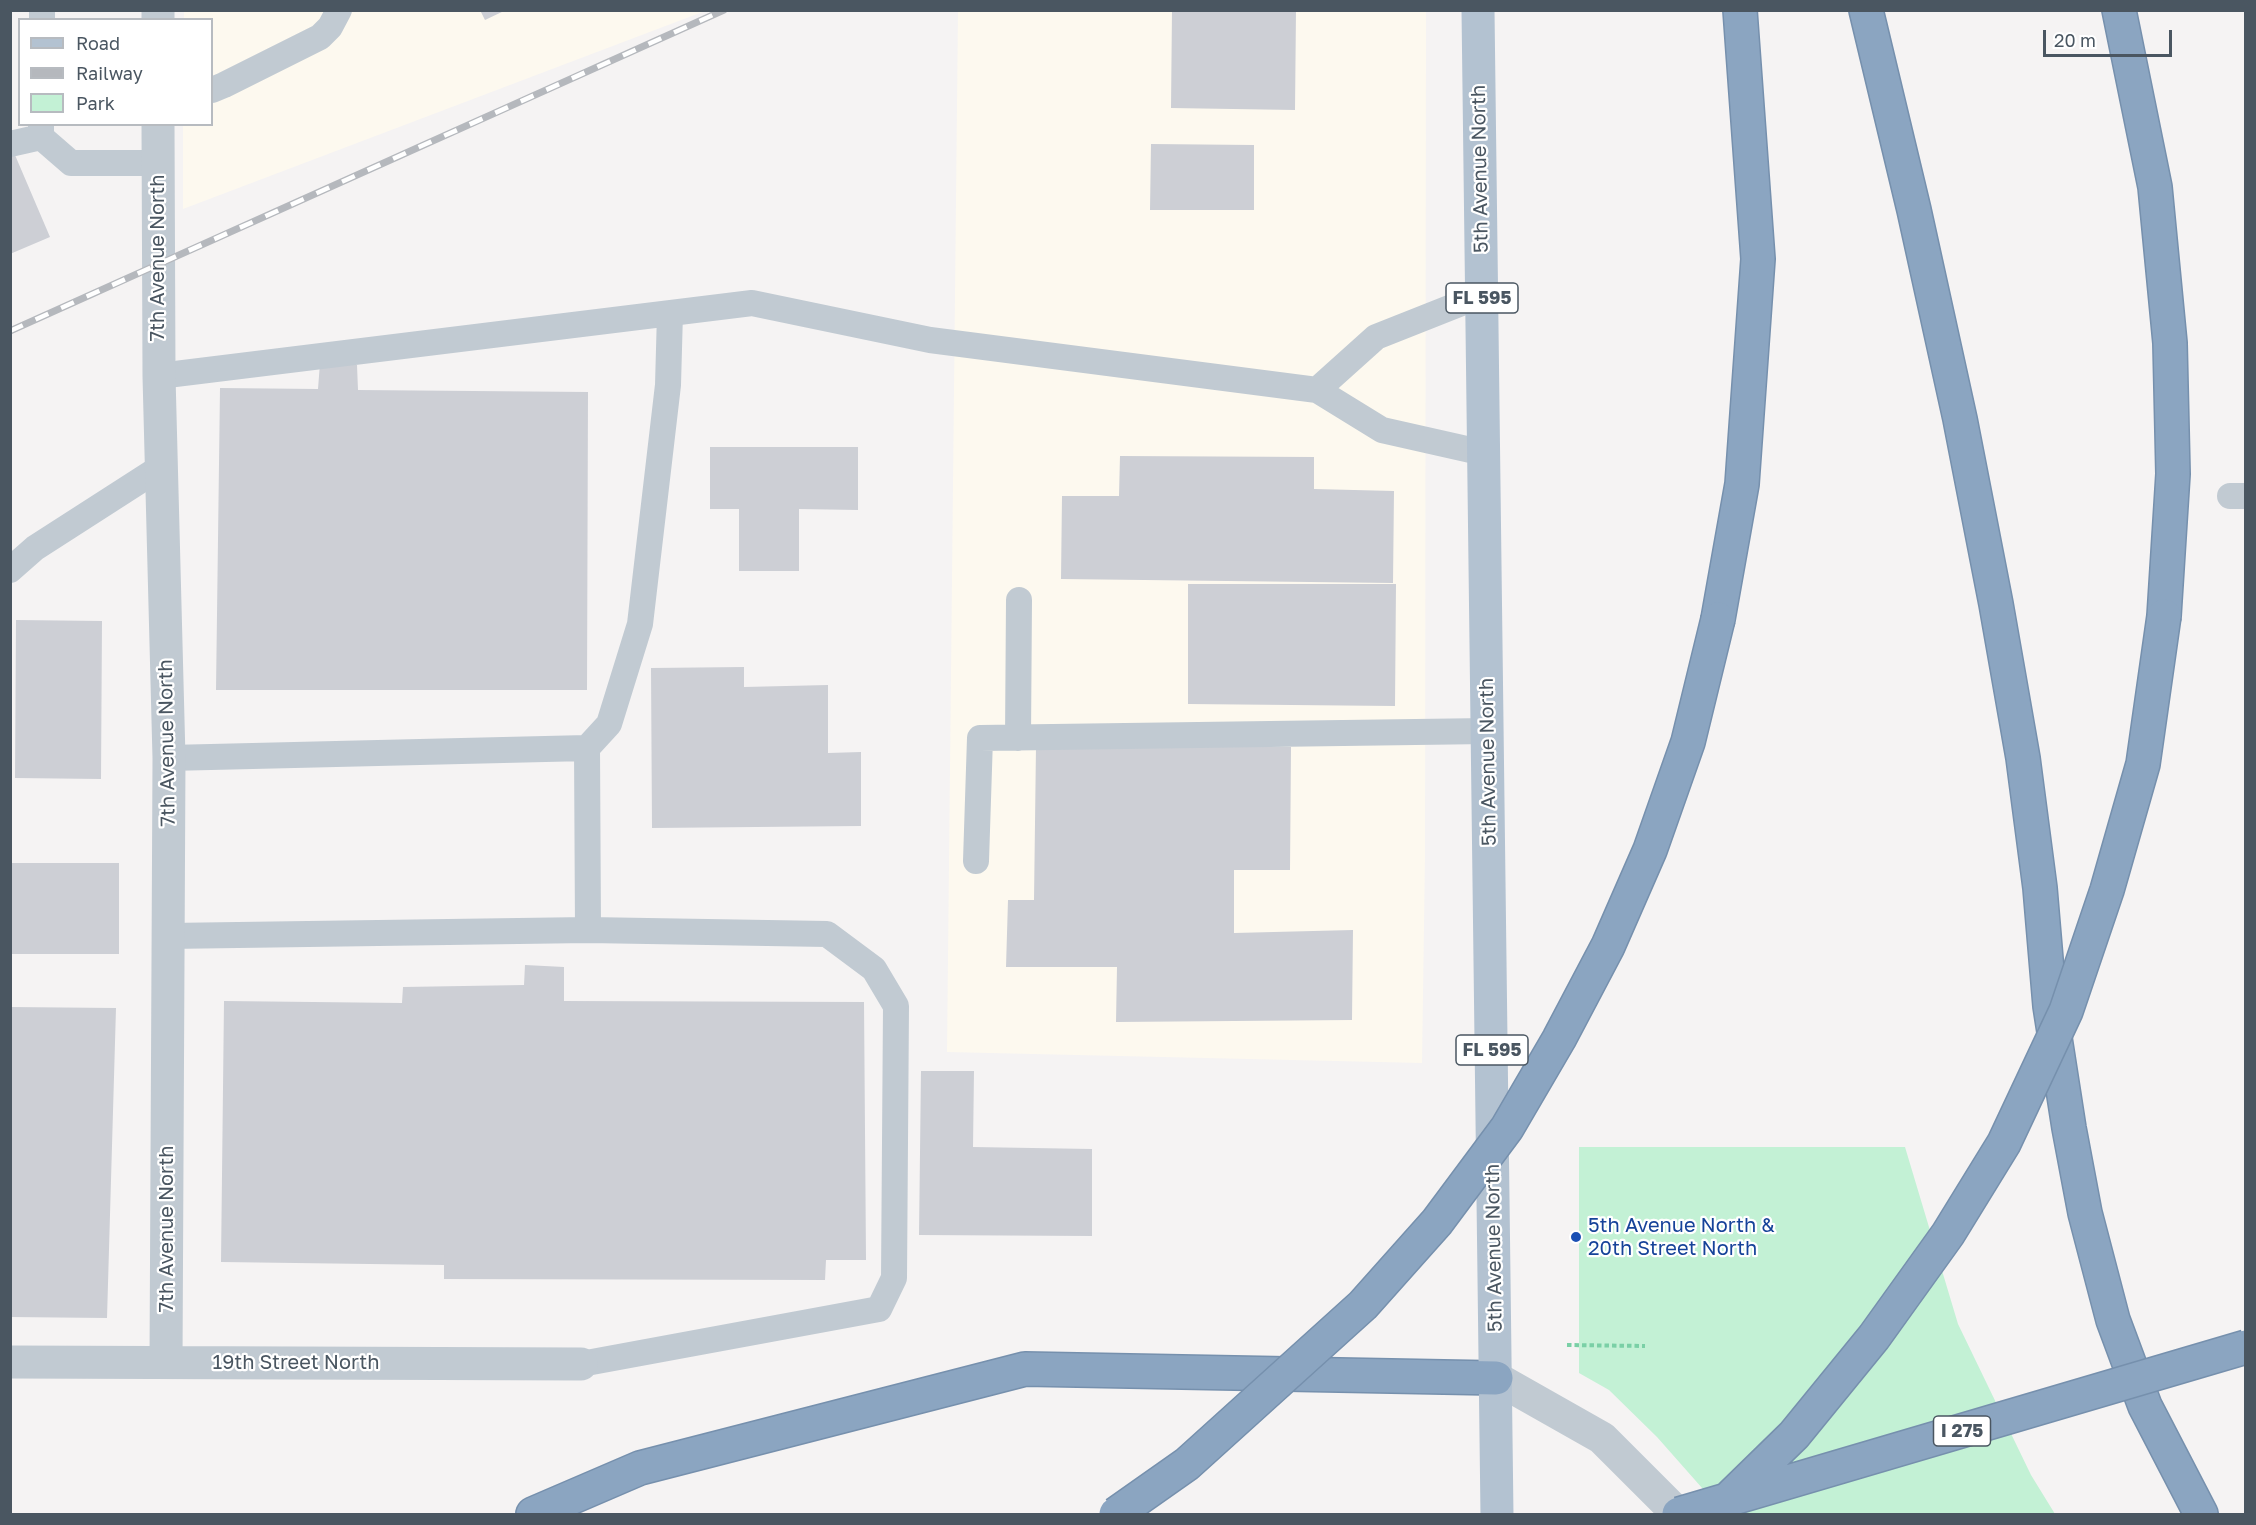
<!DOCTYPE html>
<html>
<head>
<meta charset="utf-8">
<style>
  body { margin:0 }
  #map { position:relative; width:2256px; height:1525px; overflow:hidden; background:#f5f3f3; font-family:"Golos Text",sans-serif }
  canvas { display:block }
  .frame { position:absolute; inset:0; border:12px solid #4a5661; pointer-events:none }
  .legend { position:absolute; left:18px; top:18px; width:195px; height:108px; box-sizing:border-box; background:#fff; border:2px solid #b7bbc0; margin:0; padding:8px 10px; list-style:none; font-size:18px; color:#4a5661 }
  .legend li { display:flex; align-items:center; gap:12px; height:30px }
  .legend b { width:30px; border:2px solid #b7bbc0 }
  .scale { position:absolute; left:2043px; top:30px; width:129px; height:27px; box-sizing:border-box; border:3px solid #4a5661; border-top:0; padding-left:8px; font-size:18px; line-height:21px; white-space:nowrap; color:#4a5661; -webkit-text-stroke:4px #fff; paint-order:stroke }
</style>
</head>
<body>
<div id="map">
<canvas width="2256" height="1525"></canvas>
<div class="frame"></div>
<ul class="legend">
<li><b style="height:8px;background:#b3c2d1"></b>Road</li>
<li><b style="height:8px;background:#b5b8bd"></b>Railway</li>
<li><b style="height:16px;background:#c3f1d5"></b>Park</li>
</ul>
<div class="scale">20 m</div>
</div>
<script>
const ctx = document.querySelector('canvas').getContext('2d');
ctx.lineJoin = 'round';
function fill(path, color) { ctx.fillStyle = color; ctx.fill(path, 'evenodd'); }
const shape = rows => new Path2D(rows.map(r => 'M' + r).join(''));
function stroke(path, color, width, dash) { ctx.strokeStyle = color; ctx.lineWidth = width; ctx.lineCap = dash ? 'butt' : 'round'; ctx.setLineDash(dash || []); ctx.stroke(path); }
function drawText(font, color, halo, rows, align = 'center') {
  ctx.font = font + ' "Golos Text",sans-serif'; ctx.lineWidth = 4.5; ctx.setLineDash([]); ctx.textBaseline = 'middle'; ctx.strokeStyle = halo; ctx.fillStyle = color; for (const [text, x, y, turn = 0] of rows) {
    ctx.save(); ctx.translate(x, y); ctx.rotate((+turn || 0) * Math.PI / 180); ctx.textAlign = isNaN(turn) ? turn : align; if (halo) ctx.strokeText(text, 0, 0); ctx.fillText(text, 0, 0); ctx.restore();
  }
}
fill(shape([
  [184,11,705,11,183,209,183,125,212,124,212,20,184,19],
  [958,11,1426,11,1425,857,1422,1063,947,1052]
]), '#fdf9ef');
fill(shape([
  [1579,1147,1905,1147,1958,1324,2031,1475,2055,1514,1725,1514,1657,1437,1609,1390,1579,1373]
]), '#c3f1d5');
fill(shape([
  [480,10,506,10,485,20],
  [1172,10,1296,10,1295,110,1171,108],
  [1151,144,1254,145,1254,210,1150,210],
  [15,155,50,237,10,254,10,157],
  [320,363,357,365,358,390,588,392,587,690,216,690,220,388,318,389],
  [710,447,858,447,858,510,799,509,799,571,739,571,739,509,710,509],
  [1120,456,1314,457,1314,489,1394,491,1393,583,1061,579,1062,496,1119,496],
  [1188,584,1396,584,1395,706,1188,704],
  [16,620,102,621,101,779,15,778],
  [744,667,744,687,828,685,828,753,861,752,861,826,652,828,651,668],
  [1036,746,1291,747,1290,870,1234,870,1234,933,1353,930,1352,1020,1116,1022,1117,967,1006,967,1008,900,1034,900],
  [10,863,119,863,119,954,10,954],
  [525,965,564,967,564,1001,864,1002,866,1260,826,1260,825,1280,444,1279,444,1265,221,1262,224,1001,402,1003,403,987,524,985],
  [10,1007,116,1008,107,1318,10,1317],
  [921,1071,974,1071,973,1147,1092,1149,1092,1236,919,1235]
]), '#cdcfd5');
const motorway = shape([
  [1866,10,1914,210,1960,419,1996,604,2023,758,2040,888,2050,1006,2069,1128,2085,1213,2113,1320,2145,1406,2201,1514],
  [2119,10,2155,187,2170,343,2173,474,2164,616],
  [1718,619,1742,484,1758,259,1740,10],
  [533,1514,640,1468,1025,1369,1496,1378]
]);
stroke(motorway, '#7690ad', 36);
stroke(shape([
  [1567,1345,1645,1346]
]), '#7ad0a6', 4, [4.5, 3]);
stroke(shape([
  [42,20,42,10],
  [212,90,224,85,320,37,330,27,339,10],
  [41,124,41,137,71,163,158,163],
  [10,144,41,137],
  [159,376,752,303,930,340,1317,390,1382,430,1484,453],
  [1317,390,1376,337,1482,295],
  [2230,496,2246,496],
  [10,570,35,548,161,467],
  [1018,738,1019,600],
  [169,758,587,748],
  [976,861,980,738,1488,731],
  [168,936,588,930],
  [581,1364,879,1309,894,1278,896,1006,874,969,827,934,588,930,587,748,609,724,640,624,668,385,670,313]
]), '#c1cad2', 26);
stroke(shape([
  [158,20,158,10],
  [158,124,159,376,169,758,166,1362],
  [10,1362,581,1364]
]), '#c1cad2', 33);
stroke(shape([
  [1496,1378,1602,1438,1678,1514]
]), '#c1cad2', 33);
stroke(shape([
  [1478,10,1497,1514]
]), '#b3c2d1', 33);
stroke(motorway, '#8ba5c1', 33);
const rail = shape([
  [10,331,724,10]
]);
stroke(rail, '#b5b8bd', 7);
stroke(rail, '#fff', 4.5, [14]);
const motorwayBridge = shape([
  [1116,1514,1187,1464,1363,1305,1437,1222,1507,1128,1559,1039,1608,946,1650,850,1688,742,1718,619],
  [1679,1514,2246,1347],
  [1713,1514,1794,1435,1874,1337,1948,1234,2004,1143,2066,1011,2107,890,2143,764,2164,616]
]);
stroke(motorwayBridge, '#7690ad', 36, []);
stroke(motorwayBridge, '#8ba5c1', 33);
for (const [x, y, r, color] of [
  [1576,1237,6,"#1a4fb4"]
]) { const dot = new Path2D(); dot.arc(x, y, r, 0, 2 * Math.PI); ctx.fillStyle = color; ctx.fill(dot); stroke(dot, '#fff', 2); }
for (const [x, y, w] of [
  [1482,298,72],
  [1492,1050,72],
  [1962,1431,57]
]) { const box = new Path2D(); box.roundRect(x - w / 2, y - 15, w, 30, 4.5); ctx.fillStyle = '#fff'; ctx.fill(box); stroke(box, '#4a5661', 1.5); }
drawText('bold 18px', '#4a5661', null, [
  ["FL 595",1482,298],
  ["FL 595",1492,1050],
  ["I 275",1962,1431]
]);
drawText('20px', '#4a5661', '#fff', [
  ["5th Avenue North",1480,169,-91],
  ["7th Avenue North",158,258,-90],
  ["7th Avenue North",167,743,-91],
  ["5th Avenue North",1488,762,-91],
  ["7th Avenue North",167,1229,-90],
  ["5th Avenue North",1494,1248,-91],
  ["19th Street North",296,1363]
]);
drawText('20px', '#164399', '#fff', [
  ["5th Avenue North &",1588,1226],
  ["20th Street North",1588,1249]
], 'left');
</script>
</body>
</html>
